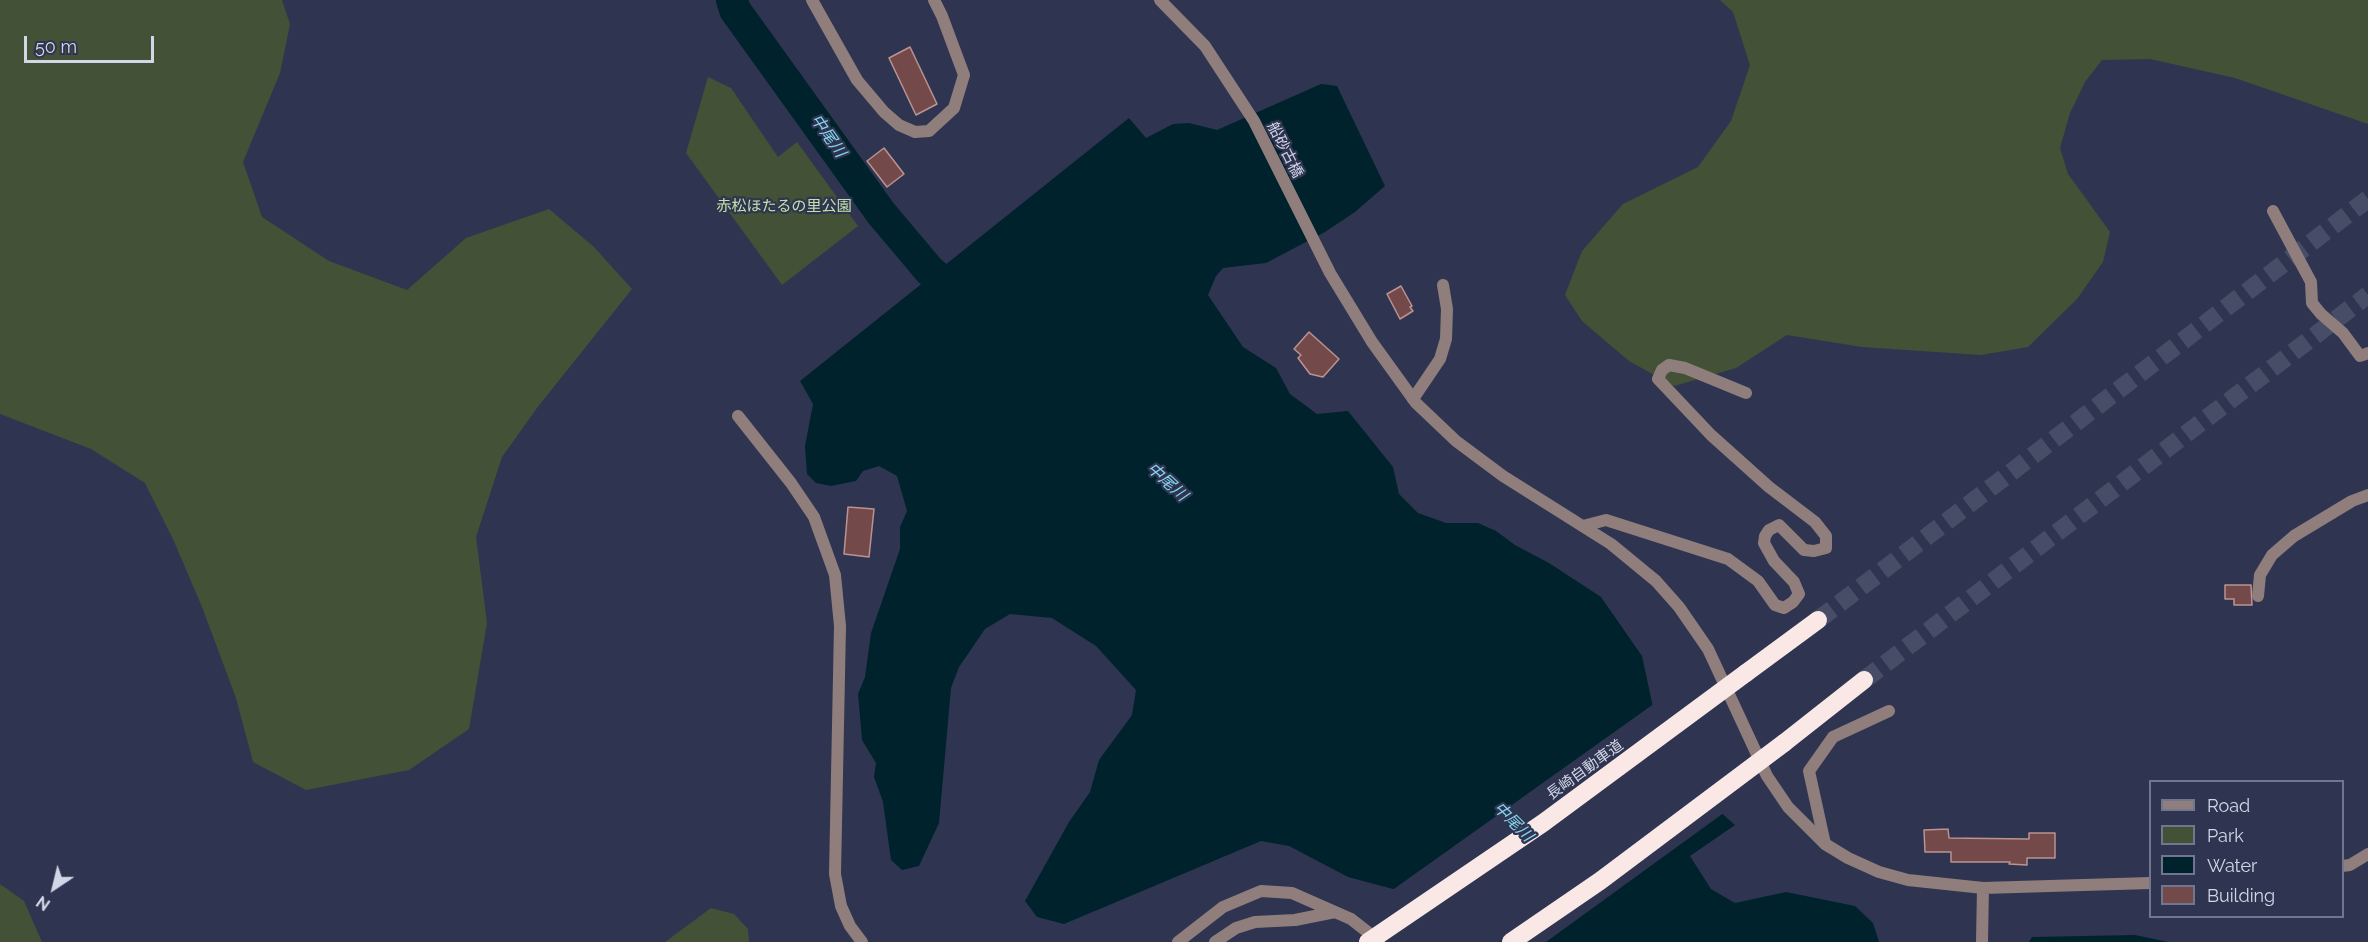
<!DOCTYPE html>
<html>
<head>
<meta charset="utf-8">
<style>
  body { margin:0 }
  #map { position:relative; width:2368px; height:942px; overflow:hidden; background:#2f3550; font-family:Raleway,sans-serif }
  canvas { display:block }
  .legend { position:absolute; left:2149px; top:780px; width:195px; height:138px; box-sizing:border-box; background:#2f3550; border:2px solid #70768d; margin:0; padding:8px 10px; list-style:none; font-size:18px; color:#d2d7e8 }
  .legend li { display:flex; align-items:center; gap:12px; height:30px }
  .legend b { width:30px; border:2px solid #70768d }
  .north { position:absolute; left:24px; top:858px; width:60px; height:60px; -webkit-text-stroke:4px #2f3550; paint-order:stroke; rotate:215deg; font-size:16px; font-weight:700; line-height:24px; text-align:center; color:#d2d7e8 }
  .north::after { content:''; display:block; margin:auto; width:21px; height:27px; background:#d2d7e8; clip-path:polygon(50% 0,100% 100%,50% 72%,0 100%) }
  .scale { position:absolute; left:24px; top:36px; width:130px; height:27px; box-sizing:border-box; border:3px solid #d2d7e8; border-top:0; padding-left:8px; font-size:18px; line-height:21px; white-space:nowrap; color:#d2d7e8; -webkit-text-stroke:4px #2f3550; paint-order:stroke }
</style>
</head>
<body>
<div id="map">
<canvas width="2368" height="942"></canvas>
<ul class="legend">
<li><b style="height:8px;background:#907e7d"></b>Road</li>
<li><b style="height:16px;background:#435136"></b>Park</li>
<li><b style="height:16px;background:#00222c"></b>Water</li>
<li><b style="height:16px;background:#734a49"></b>Building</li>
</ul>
<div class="north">N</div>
<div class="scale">50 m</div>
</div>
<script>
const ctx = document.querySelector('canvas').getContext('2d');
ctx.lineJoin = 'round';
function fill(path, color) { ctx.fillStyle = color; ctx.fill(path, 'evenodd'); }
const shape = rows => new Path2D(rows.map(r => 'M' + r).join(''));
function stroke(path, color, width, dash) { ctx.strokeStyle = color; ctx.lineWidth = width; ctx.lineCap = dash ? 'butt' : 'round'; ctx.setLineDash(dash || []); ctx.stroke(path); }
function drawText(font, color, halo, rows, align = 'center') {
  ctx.font = font + ' Raleway,"Noto Sans JP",sans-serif'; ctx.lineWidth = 4.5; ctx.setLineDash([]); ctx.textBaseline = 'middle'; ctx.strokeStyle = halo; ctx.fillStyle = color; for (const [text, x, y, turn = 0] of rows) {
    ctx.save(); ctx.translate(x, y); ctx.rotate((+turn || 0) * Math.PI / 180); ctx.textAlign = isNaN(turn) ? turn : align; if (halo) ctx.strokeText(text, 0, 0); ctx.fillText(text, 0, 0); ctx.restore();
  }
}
fill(shape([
  [0,0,282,0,290,24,280,73,243,162,262,217,329,261,407,290,466,238,549,209,594,247,632,289,537,408,502,457,476,537,487,623,469,729,409,770,306,790,253,762,236,698,202,607,173,539,145,483,91,449,0,414],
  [1720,0,2368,0,2368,124,2235,78,2150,59,2102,60,2085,82,2070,113,2060,148,2068,174,2110,232,2103,262,2077,299,2028,347,1981,355,1862,347,1787,335,1736,368,1674,386,1629,361,1582,321,1565,295,1582,251,1623,204,1698,167,1731,121,1750,65,1733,12],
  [708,77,731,88,778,157,797,142,858,226,782,285,686,153],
  [0,884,24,901,42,942,0,942],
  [711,908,734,914,748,929,749,942,665,942]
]), '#435136');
fill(shape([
  [1321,84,1337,86,1385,186,1355,212,1325,232,1266,263,1223,268,1216,276,1208,295,1243,347,1276,368,1290,394,1317,414,1348,411,1393,467,1399,494,1418,513,1446,523,1478,523,1496,531,1515,545,1549,563,1601,597,1642,656,1656,721,1679,763,1719,811,1735,825,1690,856,1711,889,1735,903,1786,892,1855,906,1873,923,1879,942,1453,942,1436,914,1393,889,1348,877,1289,846,1261,841,1064,924,1037,917,1025,901,1069,822,1090,792,1099,760,1132,715,1136,690,1096,646,1052,618,1010,614,985,629,959,667,951,688,939,823,919,866,902,870,891,860,883,802,874,777,876,763,862,740,858,694,865,677,871,633,900,549,900,527,907,511,897,476,879,466,863,471,856,481,831,486,816,483,807,474,805,446,813,404,800,381,1129,118,1146,138,1173,124,1189,123,1217,130],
  [2135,935,2168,942,2029,942,2032,937]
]), '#00222c');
fill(shape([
  [1655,703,1659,720,1681,761,1725,812,1546,942,1449,942,1434,916,1391,891]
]), '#2f3550');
stroke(shape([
  [732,0,735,10,881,213,929,270,966,303]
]), '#00222c', 32);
const building = shape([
  [910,47,937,104,916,115,889,58,910,47],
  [884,148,904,174,887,187,867,161,884,148],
  [1401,286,1412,306,1410,307,1413,311,1400,319,1387,294,1401,286],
  [1309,332,1339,359,1323,377,1310,374,1298,358,1301,355,1294,349,1309,332],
  [848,507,874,509,869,557,844,554,848,507],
  [2225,585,2251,585,2252,605,2234,605,2234,599,2225,599,2225,585],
  [1948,829,1949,838,2029,839,2029,833,2055,833,2055,858,2027,858,2027,865,2009,864,2010,862,1951,862,1951,852,1925,852,1924,830,1948,829]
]);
fill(building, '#734a49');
stroke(building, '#bb9392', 1.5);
stroke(shape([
  [1818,620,2368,199],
  [1864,680,2368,295]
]), '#474d67', 18, [18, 9]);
stroke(shape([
  [2273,211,2311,282,2312,303,2321,314,2343,333,2360,356,2368,353],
  [1413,399,1440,359,1446,339,1447,309,1443,285],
  [738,416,791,483,814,517,835,575,840,626,835,874,841,906,850,926,862,942],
  [1583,526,1606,520,1728,559,1758,581,1775,605,1784,608,1793,602,1799,594,1794,582,1774,561,1764,543,1765,536,1769,530,1779,525,1804,550,1814,551,1826,548,1826,536,1815,522,1769,487,1711,435,1658,379,1662,370,1669,365,1685,368,1746,393],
  [2258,596,2260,575,2272,555,2294,536,2352,501,2368,495],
  [1825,844,1809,771,1833,737,1889,711],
  [1178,942,1223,907,1261,891,1292,893,1351,919,1379,941],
  [1215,942,1236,928,1255,922,1295,920,1335,912]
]), '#907e7d', 12);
stroke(shape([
  [812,0,857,80,884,112,899,125,915,132,929,131,954,108,964,75,942,16,934,0],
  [1160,0,1205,46,1254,121,1330,273,1372,342,1416,403,1456,441,1503,476,1611,544,1656,581,1679,607,1708,649,1767,776,1788,807,1825,844,1848,858,1879,872,1908,880,1983,888,2150,883],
  [2342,866,2350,865,2368,854],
  [1982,942,1983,888]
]), '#907e7d', 12);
stroke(shape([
  [1746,673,1818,620],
  [1784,743,1864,680]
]), '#f9e8e6', 18);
stroke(shape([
  [1368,942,1543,823,1746,673],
  [1511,942,1600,881,1784,743]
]), '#f9e8e6', 18);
drawText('15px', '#d2d7e8', '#2f3550', [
  ["船砂古橋",1285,150,63],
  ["長崎自動車道",1585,770,-36]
]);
drawText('15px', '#c2e2a7', '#2f3550', [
  ["赤松ほたるの里公園",784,206]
]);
drawText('italic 16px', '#84d6ef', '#2f3550', [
  ["中尾川",828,136,55],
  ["中尾川",1167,482,42],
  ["中尾川",1513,822,45]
]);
</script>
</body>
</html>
